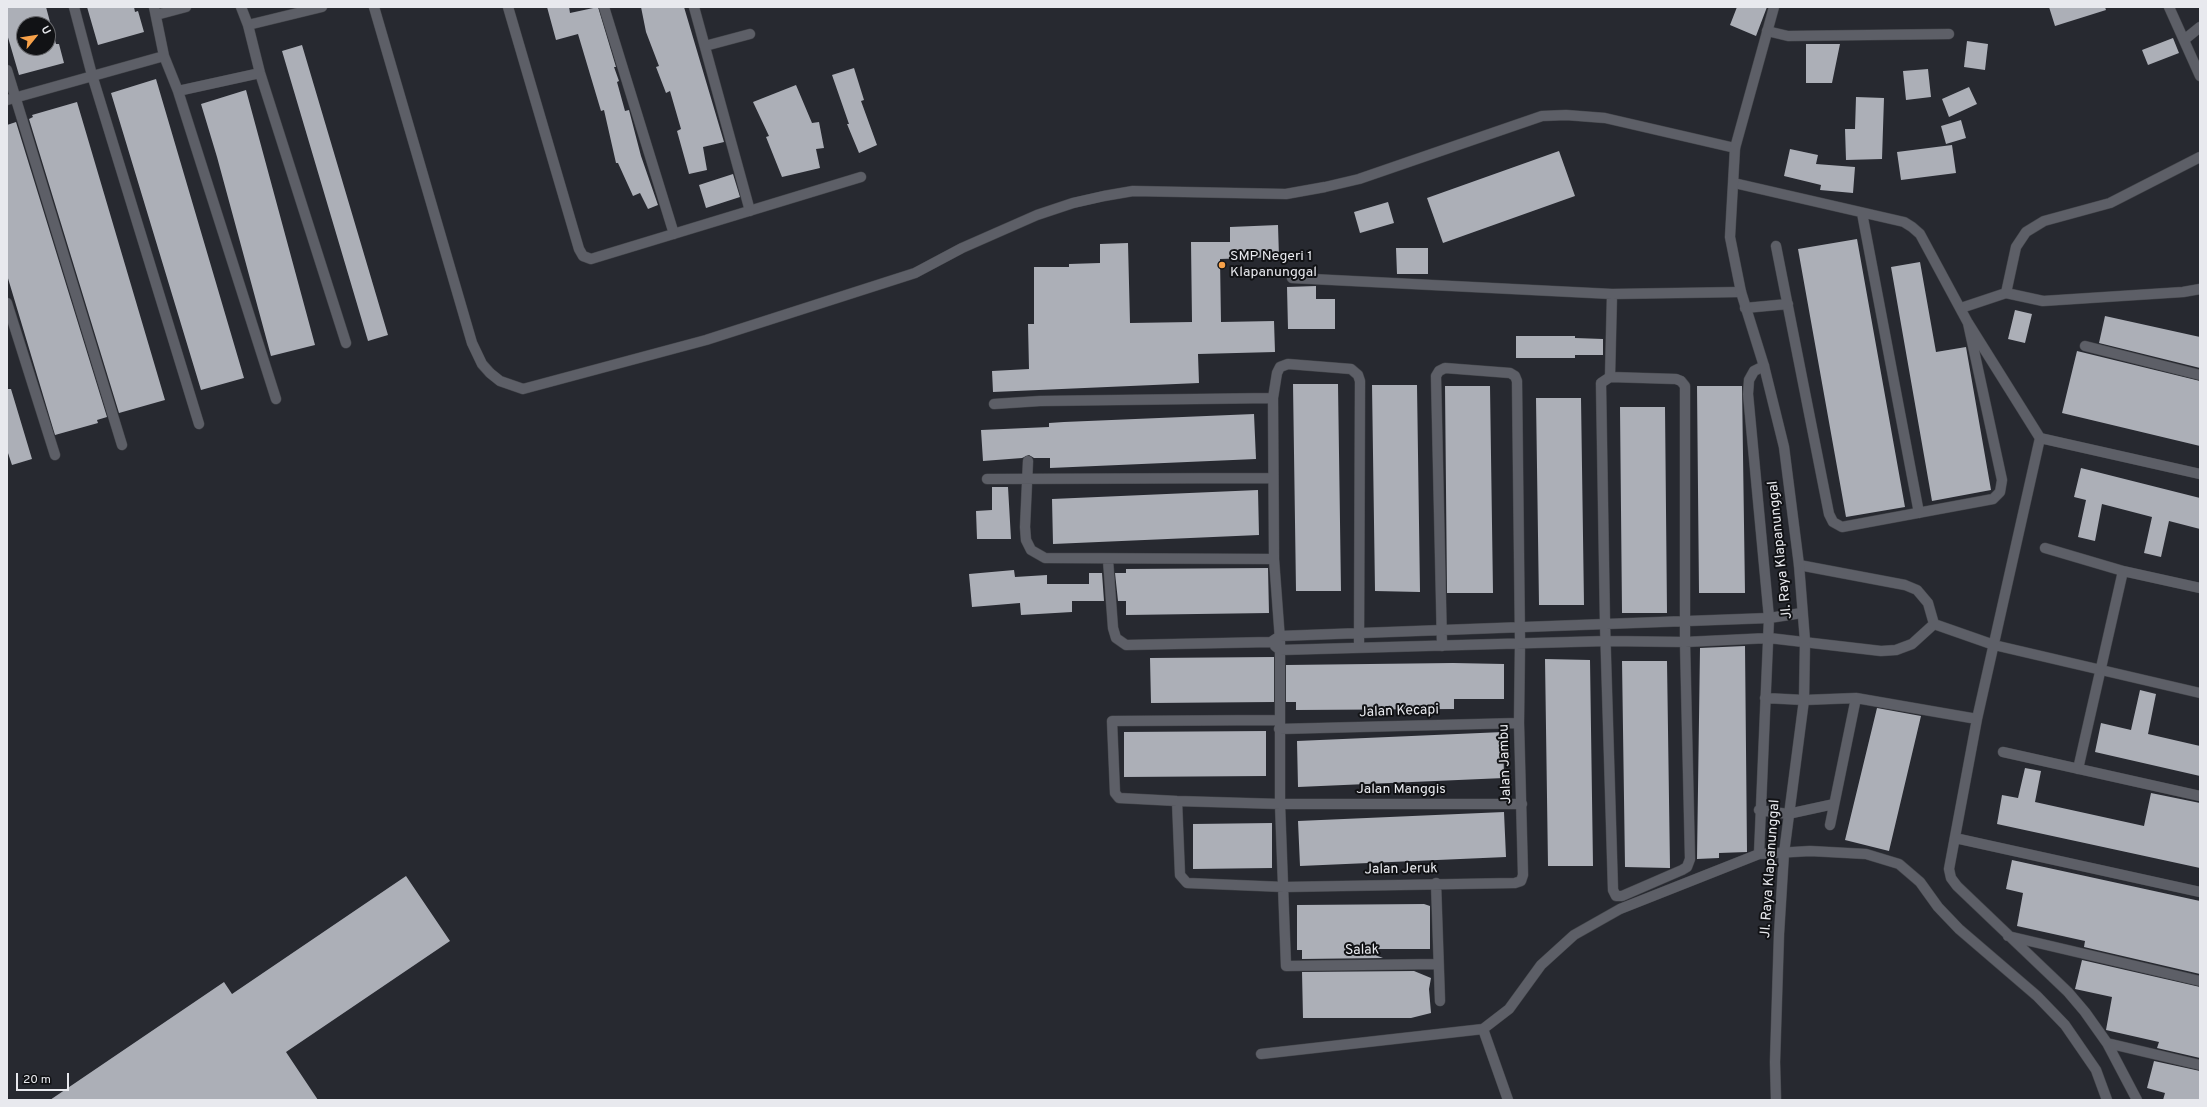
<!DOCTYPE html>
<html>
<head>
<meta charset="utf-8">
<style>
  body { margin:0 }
  #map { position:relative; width:2207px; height:1107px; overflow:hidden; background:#272930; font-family:Overpass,sans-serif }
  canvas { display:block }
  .frame { position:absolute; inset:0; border:8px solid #e8e9ee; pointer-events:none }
  .north { position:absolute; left:16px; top:16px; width:40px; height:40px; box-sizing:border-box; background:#111215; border:1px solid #67686c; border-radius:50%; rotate:60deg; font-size:11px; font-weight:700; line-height:16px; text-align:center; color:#e8e9ee }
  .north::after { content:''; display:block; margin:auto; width:14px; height:18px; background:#f7a149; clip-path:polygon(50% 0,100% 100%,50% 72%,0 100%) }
  .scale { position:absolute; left:16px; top:1073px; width:53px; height:18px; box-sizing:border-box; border:2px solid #e8e9ee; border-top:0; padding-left:5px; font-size:12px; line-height:14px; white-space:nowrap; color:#e8e9ee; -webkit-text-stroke:3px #111215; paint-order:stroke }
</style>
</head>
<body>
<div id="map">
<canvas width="2207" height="1107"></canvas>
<div class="frame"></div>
<div class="north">U</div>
<div class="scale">20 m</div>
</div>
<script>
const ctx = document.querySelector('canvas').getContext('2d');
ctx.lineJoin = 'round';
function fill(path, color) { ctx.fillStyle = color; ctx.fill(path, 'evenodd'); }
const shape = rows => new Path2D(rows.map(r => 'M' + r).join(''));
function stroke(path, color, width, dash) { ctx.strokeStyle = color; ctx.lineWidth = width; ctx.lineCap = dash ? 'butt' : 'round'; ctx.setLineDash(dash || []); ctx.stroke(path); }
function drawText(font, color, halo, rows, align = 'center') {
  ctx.font = font + ' Overpass,sans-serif'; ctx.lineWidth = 4; ctx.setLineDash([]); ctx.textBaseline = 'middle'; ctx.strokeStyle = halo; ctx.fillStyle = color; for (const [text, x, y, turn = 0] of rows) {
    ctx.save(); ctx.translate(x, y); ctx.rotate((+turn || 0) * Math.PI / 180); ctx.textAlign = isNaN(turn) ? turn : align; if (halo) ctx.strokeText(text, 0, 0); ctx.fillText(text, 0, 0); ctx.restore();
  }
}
fill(shape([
  [7,7,46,7,56,44,59,44,64,63,19,75,7,34],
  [24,24,48,24,48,48,24,48],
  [87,7,134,7,135,12,138,11,144,32,98,45],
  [547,7,569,7,570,13,598,7,616,67,614,67,619,81,617,82,625,111,629,110,641,156,658,205,648,209,640,193,633,196,618,163,616,163,604,110,601,111,578,34,556,40],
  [641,7,684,7,724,142,703,147,707,170,689,174,677,131,681,129,670,91,666,93,656,67,659,66,646,32],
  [1737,7,1767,7,1756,36,1730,25],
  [2049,7,2105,7,2106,10,2055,26],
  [2173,38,2179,53,2148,65,2142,50],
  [1967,41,1988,44,1985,70,1964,67],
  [1806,44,1840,44,1832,83,1806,83],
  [302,45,388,335,368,341,282,51],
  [854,68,864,100,861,101,877,145,859,153,847,124,849,124,832,75],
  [1928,69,1931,97,1906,100,1903,71],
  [156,79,244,378,201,390,111,93],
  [796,85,812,123,819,122,824,148,816,149,820,168,782,177,766,137,769,136,753,102],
  [1969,87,1977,104,1949,117,1942,99],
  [246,90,315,345,271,356,217,157,201,104],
  [1856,97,1884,98,1882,159,1846,160,1845,129,1855,129],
  [77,102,165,400,119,413,29,119,33,117,32,115],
  [1961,120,1966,138,1946,144,1941,126],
  [16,122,107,417,97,420,98,423,55,435,7,275,7,125],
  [1952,145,1956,173,1901,180,1897,152],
  [1790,149,1818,155,1816,164,1855,167,1853,193,1820,190,1821,185,1784,176],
  [1559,151,1575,196,1443,243,1427,198],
  [733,174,740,197,706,208,699,185],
  [1388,202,1394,223,1360,233,1354,212],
  [1278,225,1279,257,1220,259,1221,322,1274,321,1275,352,1198,354,1199,383,993,392,992,371,1029,369,1028,324,1034,324,1034,267,1069,267,1069,264,1100,263,1100,244,1128,243,1130,323,1192,322,1191,242,1230,242,1230,227],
  [1857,239,1905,507,1846,517,1798,249],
  [1396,248,1428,248,1428,274,1397,274],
  [1920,262,1936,352,1966,347,1991,490,1932,501,1891,267],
  [1316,286,1316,299,1335,299,1335,329,1288,329,1287,287],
  [2015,310,2032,314,2025,343,2008,339],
  [2105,316,2200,337,2200,368,2099,343],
  [1516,336,1575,336,1575,338,1603,339,1603,355,1575,355,1575,358,1516,358],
  [2077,351,2200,381,2200,446,2062,413],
  [1293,384,1338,384,1341,591,1296,591],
  [1372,385,1417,385,1420,592,1375,591],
  [1445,386,1490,386,1493,593,1447,593],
  [1697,386,1742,386,1745,593,1699,593],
  [7,389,11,389,32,459,12,465,7,450],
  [1536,398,1581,398,1584,605,1539,605],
  [1620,407,1665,407,1667,613,1622,613],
  [1254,414,1256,459,1050,468,1050,458,1034,458,1029,455,1022,458,983,461,981,430,1049,427,1049,423,1064,422],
  [2081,468,2200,498,2200,529,2169,521,2161,557,2144,553,2152,517,2102,504,2095,541,2078,537,2086,500,2074,497],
  [992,487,1008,487,1011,539,977,539,976,511,992,510],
  [1258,490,1259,535,1053,544,1052,499],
  [1268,568,1269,613,1126,615,1126,601,1118,601,1115,573,1126,573,1126,569],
  [1014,570,1015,577,1047,575,1047,584,1089,584,1089,573,1102,573,1104,601,1072,601,1072,612,1021,615,1020,603,972,607,969,574],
  [1745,646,1747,852,1719,853,1719,858,1697,859,1700,648],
  [1274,657,1274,702,1151,703,1150,658],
  [1545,659,1590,660,1593,866,1548,866],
  [1622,661,1667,661,1670,868,1625,867],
  [1453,663,1504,664,1504,699,1454,699,1454,709,1296,710,1296,702,1286,702,1286,665],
  [2140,690,2156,694,2148,734,2200,746,2200,776,2095,752,2101,723,2131,730],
  [1877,708,1921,716,1889,851,1845,840],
  [1266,731,1266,776,1124,777,1124,732],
  [1503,732,1504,778,1298,787,1297,741],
  [2025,768,2041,771,2035,802,2144,826,2151,793,2200,803,2200,868,1997,824,2002,795,2018,798],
  [1504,812,1506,857,1300,866,1298,821],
  [1272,823,1272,868,1193,869,1193,824],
  [2012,860,2200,901,2200,974,2084,947,2085,941,2017,926,2023,893,2006,889],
  [406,876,450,941,286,1052,318,1100,50,1100,224,982,232,994],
  [1424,904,1430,906,1430,949,1359,949,1383,958,1302,959,1302,950,1297,950,1297,905],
  [2082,960,2200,987,2200,1058,2157,1048,2159,1042,2106,1030,2112,997,2075,989],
  [1414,971,1431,978,1429,989,1431,1013,1411,1018,1303,1018,1302,972],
  [2154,1061,2200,1071,2200,1100,2163,1100,2165,1093,2147,1088]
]), '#acafb7');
const minor = shape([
  [74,7,92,75,199,424],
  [154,7,164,56,178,91,276,399],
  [241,7,248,25,260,73,346,343],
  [374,7,472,343,482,364,490,373,500,381,523,389,706,340,915,273,962,248,1037,215,1073,203,1104,196,1133,191,1286,194,1325,187,1359,179,1542,116,1566,115,1605,118,1735,148],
  [508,7,579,249,583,256,591,259,861,177],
  [604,7,674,234],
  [694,7,750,211],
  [2169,7,2200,76],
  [156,15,186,7],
  [248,25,322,7],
  [1767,31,1788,36,1949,34],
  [2184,40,2200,27],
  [705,46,750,34],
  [7,70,122,445],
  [178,91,260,73],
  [7,100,164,56],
  [1734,183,1904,222,1912,227,1920,234,1968,323,2040,438,2200,474],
  [1862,213,1919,513],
  [1776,246,1829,514,1833,522,1842,527,1993,499,2000,492,2002,480,1968,323],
  [1292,278,1612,294,1741,292],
  [2006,293,2043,301,2183,292,2200,289],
  [7,303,55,455],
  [1745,308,1788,304],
  [1961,308,2006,293,2016,247,2026,232,2044,221,2110,203,2200,157],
  [2085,346,2200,375],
  [1610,377,1676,379,1681,381,1685,386,1685,642,1690,859,1687,867,1682,870,1622,896,1616,896,1613,890,1605,624,1601,383,1610,377],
  [1610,377,1612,294],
  [994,404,1040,401,1273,398],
  [2040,438,1977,719,1949,869,1951,878,1957,886,2068,992,2085,1012,2107,1043,2137,1100],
  [1028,461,1025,527,1026,540,1031,550,1045,558,1274,559],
  [987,479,1273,478],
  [2045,548,2123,571,2200,588],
  [1108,560,1113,628,1116,638,1126,645,1271,642,1280,636,1769,618,1802,613],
  [1799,565,1905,585,1917,590,1928,603,1934,624],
  [1934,624,1994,645,2200,693],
  [1275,646,1280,650,1607,641,1685,642,1769,638,1881,651,1896,650,1912,644,1934,624],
  [1359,646,1360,381,1358,375,1351,369,1288,364,1280,367,1277,373,1273,398,1274,559,1280,640,1280,804,1286,966,1438,964],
  [1765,698,1804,700,1856,698,1977,719],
  [1279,720,1112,721,1115,793,1119,798,1177,801,1280,804,1522,804],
  [1279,729,1519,723],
  [2003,752,2200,796],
  [2078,769,2123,571],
  [1177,801,1180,875,1187,883,1284,887,1515,883,1521,881,1523,875,1519,723,1520,642,1517,381,1515,376,1510,373,1445,368,1439,371,1436,376,1442,646],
  [1759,810,1788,814,1834,804],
  [1830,825,1856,698],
  [1955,838,2200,892],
  [1759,854,1769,618,1748,394,1749,380,1754,371,1764,366],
  [1436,883,1440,1001],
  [2008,936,2200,981],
  [2107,1043,2200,1065],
  [1261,1054,1483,1029],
  [1508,1100,1483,1029,1509,1009,1541,965,1574,935,1620,909,1759,854,1810,851,1866,854,1899,864,1920,882,1938,907,1959,929,2037,996,2065,1025,2096,1070,2107,1100]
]);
const tertiary = shape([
  [1774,7,1735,148,1730,237,1741,292,1764,366,1784,447,1799,565,1805,641,1804,700,1784,853,1779,934,1775,1062,1776,1100]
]);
stroke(minor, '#44464b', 11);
stroke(tertiary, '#44464b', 11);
stroke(minor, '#5d5f67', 10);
stroke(tertiary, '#5d5f67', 10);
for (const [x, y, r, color] of [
  [1222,265,4,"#f7a149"]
]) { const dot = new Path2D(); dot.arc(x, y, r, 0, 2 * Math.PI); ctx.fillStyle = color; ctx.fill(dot); stroke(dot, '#111215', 1.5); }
drawText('14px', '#e8e9ee', '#111215', [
  ["SMP Negeri 1",1230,257],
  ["Klapanunggal",1230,273]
], 'left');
drawText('14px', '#e8e9ee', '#111215', [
  ["Jl. Raya Klapanunggal",1781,550,-96],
  ["Jalan Kecapi",1399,712,-2],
  ["Jalan Jambu",1506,764,-92],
  ["Jalan Manggis",1401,790],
  ["Jl. Raya Klapanunggal",1771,869,-86],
  ["Jalan Jeruk",1401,870,-1],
  ["Salak",1362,951,-1]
]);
</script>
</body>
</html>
